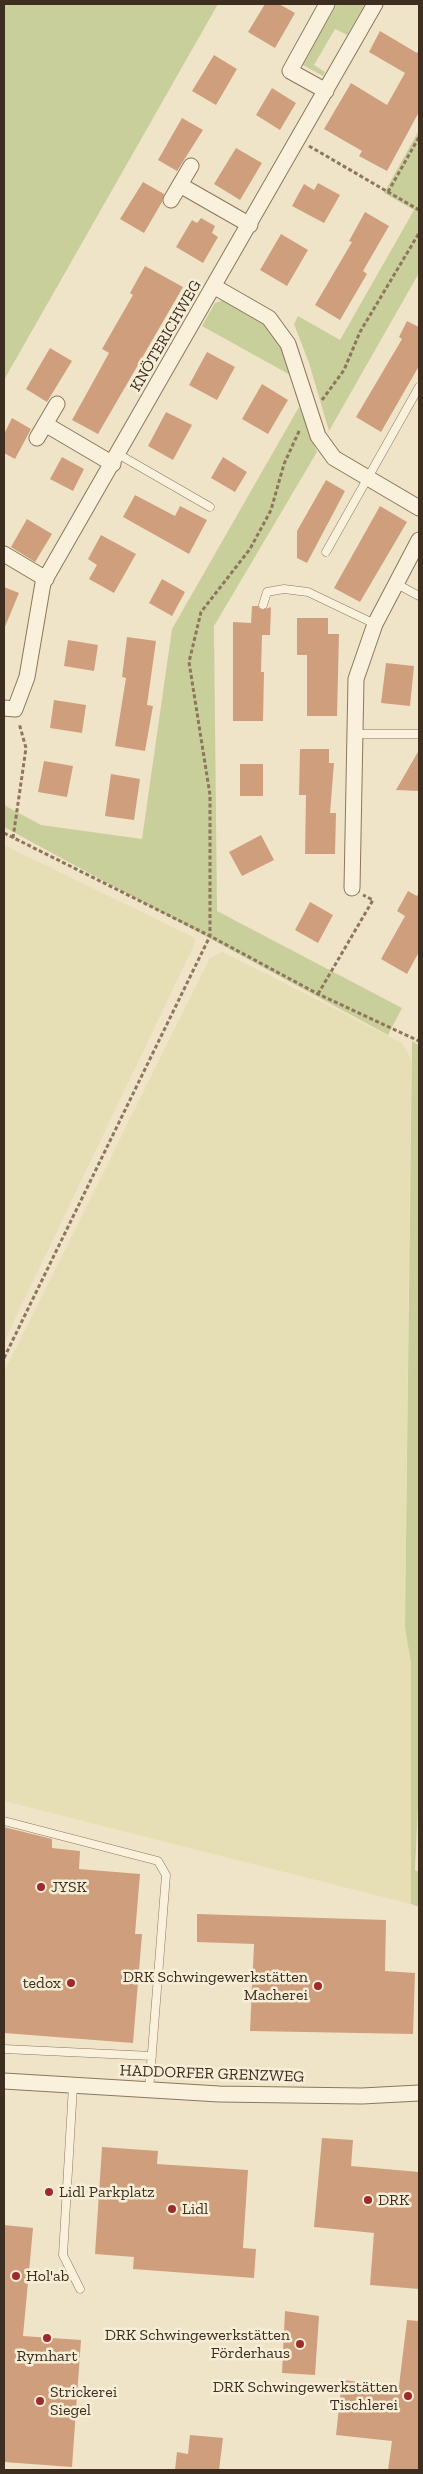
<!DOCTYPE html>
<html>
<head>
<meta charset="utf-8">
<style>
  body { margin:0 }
  #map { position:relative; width:423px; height:2474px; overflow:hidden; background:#f0e4c8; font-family:"Zilla Slab",serif }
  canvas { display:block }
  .frame { position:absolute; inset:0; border:5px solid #3d2e20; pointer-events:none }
</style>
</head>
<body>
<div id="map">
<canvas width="423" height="2474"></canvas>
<div class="frame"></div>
</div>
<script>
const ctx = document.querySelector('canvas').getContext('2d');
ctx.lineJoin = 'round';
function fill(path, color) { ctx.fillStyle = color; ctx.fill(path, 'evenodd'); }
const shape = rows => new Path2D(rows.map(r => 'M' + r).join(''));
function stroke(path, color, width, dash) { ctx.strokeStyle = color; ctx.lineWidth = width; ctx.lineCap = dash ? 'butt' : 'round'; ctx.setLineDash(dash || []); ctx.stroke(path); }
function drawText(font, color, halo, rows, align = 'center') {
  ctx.font = font + ' "Zilla Slab",serif'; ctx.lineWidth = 5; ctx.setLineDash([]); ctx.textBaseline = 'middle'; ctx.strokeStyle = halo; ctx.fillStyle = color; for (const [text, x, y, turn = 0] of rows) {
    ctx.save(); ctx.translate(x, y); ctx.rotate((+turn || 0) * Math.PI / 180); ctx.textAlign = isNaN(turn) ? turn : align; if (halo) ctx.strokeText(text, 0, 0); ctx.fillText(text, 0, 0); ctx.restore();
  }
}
fill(shape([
  [4,845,195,938,194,945,4,1342],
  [223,952,402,1043,411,1059,405,1628,411,1663,411,1904,4,1801,4,1372,210,958]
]), '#e6deb5');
fill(shape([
  [4,4,218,4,4,380],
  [337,4,365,4,347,35,335,29,314,65,325,72,323,76,301,64],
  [419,130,419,273,329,431,309,363,294,324,298,316,340,340,414,210,384,193],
  [223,300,265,323,283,344,292,376,202,326,215,303],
  [299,407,317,452,214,626,217,911,402,1008,388,1035,4,827,4,805,41,825,142,839,172,629],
  [412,1041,419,1045,419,1785,415,1870,419,1872,419,1907,411,1904,411,1663,405,1628]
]), '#c9cf9b');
fill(shape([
  [265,4,279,4,295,13,275,48,248,32],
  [380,31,417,53,419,49,419,112,387,171,359,156,362,151,324,129,351,83,387,105,405,73,369,52],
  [214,55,237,69,216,105,192,91],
  [272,88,296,103,280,130,256,115],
  [182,118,203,130,177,171,158,160],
  [236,148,262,163,240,200,214,184],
  [143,182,164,194,162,202,144,233,120,219],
  [318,183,340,195,324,223,292,206,304,184,314,190],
  [365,212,389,226,363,271,367,274,340,320,315,305,352,242,349,241],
  [201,218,215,226,212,233,218,237,203,263,176,247,192,220,197,223],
  [281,234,308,250,287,286,260,270],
  [145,266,183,287,98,434,72,420,109,353,102,349,133,295,130,293],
  [407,321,419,327,419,366,381,432,356,417,402,339,399,337],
  [50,348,72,361,47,402,26,389],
  [207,352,235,367,217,400,189,385],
  [262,384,288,400,268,434,242,419],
  [166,412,192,425,173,460,148,446],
  [12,418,31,429,15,459,4,453,4,434],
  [62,457,84,469,73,491,50,479],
  [223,457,247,472,235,492,211,478],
  [326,480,345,491,307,563,297,558,297,531],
  [135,495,175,516,180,506,207,520,189,554,123,517],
  [380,506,407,522,360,602,334,588],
  [27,519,52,534,35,562,11,547],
  [101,535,136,554,114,593,89,579,97,565,88,559],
  [162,579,185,592,172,616,149,603],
  [4,587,19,593,4,629],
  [252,606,258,606,262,610,271,607,270,635,262,635,261,672,264,672,263,721,233,721,233,622,251,623],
  [297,618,328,618,328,634,339,634,337,716,307,716,307,655,297,655],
  [127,637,156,641,147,705,153,706,145,751,115,746,126,678,122,677],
  [68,640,98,645,94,671,64,666],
  [386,663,414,666,410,706,381,703],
  [54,700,86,705,82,733,50,728],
  [300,749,329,749,329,763,334,763,330,813,336,813,335,854,305,854,306,795,299,795],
  [419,750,419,791,396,790],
  [44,761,73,766,67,797,38,792],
  [240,764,263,764,263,796,240,796],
  [111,774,140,779,134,820,105,816],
  [261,835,274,860,242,876,229,852],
  [408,891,417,896,419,892,419,952,407,974,381,959,405,916,397,911],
  [310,902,333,915,318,943,295,930],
  [4,1827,52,1839,52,1848,80,1851,79,1869,140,1874,135,1934,142,1934,133,2043,4,2033],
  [197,1914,386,1920,385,1971,415,1973,413,2034,250,2031,254,1944,197,1942],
  [322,2138,353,2140,351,2166,419,2172,419,2289,370,2285,374,2233,314,2227],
  [102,2147,158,2151,157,2164,248,2170,243,2248,256,2249,254,2278,133,2269,134,2257,95,2254],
  [4,2225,33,2228,23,2336,81,2340,72,2467,4,2462],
  [285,2311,319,2316,315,2375,282,2373],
  [407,2320,419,2321,419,2470,388,2470,392,2441,336,2435,342,2380,399,2386],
  [190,2435,223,2438,219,2470,175,2470,177,2452,188,2454]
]), '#cf9f7d');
const lane = shape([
  [118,454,210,507],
  [326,552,419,387],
  [395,583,419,596],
  [263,605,267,592,284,589,308,592,375,624],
  [355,734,419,734],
  [4,1821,158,1861,166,1875,149,2090],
  [4,2049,152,2056],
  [73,2086,63,2255,80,2289]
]);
const street = shape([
  [326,91,290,71,327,4],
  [180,185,250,225],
  [171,200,191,166],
  [215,287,269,318,288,344,318,436,334,458,419,508],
  [45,424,113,464],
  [37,438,57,404],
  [4,554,46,579],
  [4,708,15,709,27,677,43,583,375,4],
  [352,888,356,679,375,624,419,540],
  [4,2081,219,2094,362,2096,419,2093]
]);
stroke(lane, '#8d765c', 9);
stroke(street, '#8d765c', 17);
stroke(shape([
  [309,146,419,210],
  [388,192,419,137],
  [322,400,344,370,360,332,419,233],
  [4,833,210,936,318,994,419,1041],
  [13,838,26,748,19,723],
  [318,994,373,900,363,895],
  [4,1358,210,936,210,795,189,662,201,612,250,549,271,510,284,464,300,429]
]), '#8d765c', 3, [4, 2.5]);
stroke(lane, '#faf1dc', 8);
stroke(street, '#faf1dc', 15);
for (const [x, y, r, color] of [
  [41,1887,5,"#9e2a2b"],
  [71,1983,5,"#9e2a2b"],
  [318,1986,5,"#9e2a2b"],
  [49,2192,5,"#9e2a2b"],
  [368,2200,5,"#9e2a2b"],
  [172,2209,5,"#9e2a2b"],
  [16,2276,5,"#9e2a2b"],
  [47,2338,5,"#9e2a2b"],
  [300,2344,5,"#9e2a2b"],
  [408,2396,5,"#9e2a2b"],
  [40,2401,5,"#9e2a2b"]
]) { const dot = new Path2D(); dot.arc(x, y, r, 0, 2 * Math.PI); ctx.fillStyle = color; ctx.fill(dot); stroke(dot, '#f7eed8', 2); }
drawText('16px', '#3d2e20', '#f7eed8', [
  ["KNÖTERICHWEG",166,336,-60],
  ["HADDORFER GRENZWEG",212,2074,2]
]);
drawText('16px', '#3d2e20', '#f7eed8', [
  ["JYSK",51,1887],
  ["DRK Schwingewerkstätten",308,1977,"right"],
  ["Macherei",308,1995,"right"],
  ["tedox",61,1983,"right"],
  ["Lidl Parkplatz",59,2192],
  ["DRK",378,2200],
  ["Lidl",182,2209],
  ["Hol'ab",26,2276],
  ["DRK Schwingewerkstätten",290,2335,"right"],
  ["Förderhaus",290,2353,"right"],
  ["Rymhart",47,2356,"center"],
  ["DRK Schwingewerkstätten",398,2387,"right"],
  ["Tischlerei",398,2405,"right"],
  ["Strickerei",50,2392],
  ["Siegel",50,2410]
], 'left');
</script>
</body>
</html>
